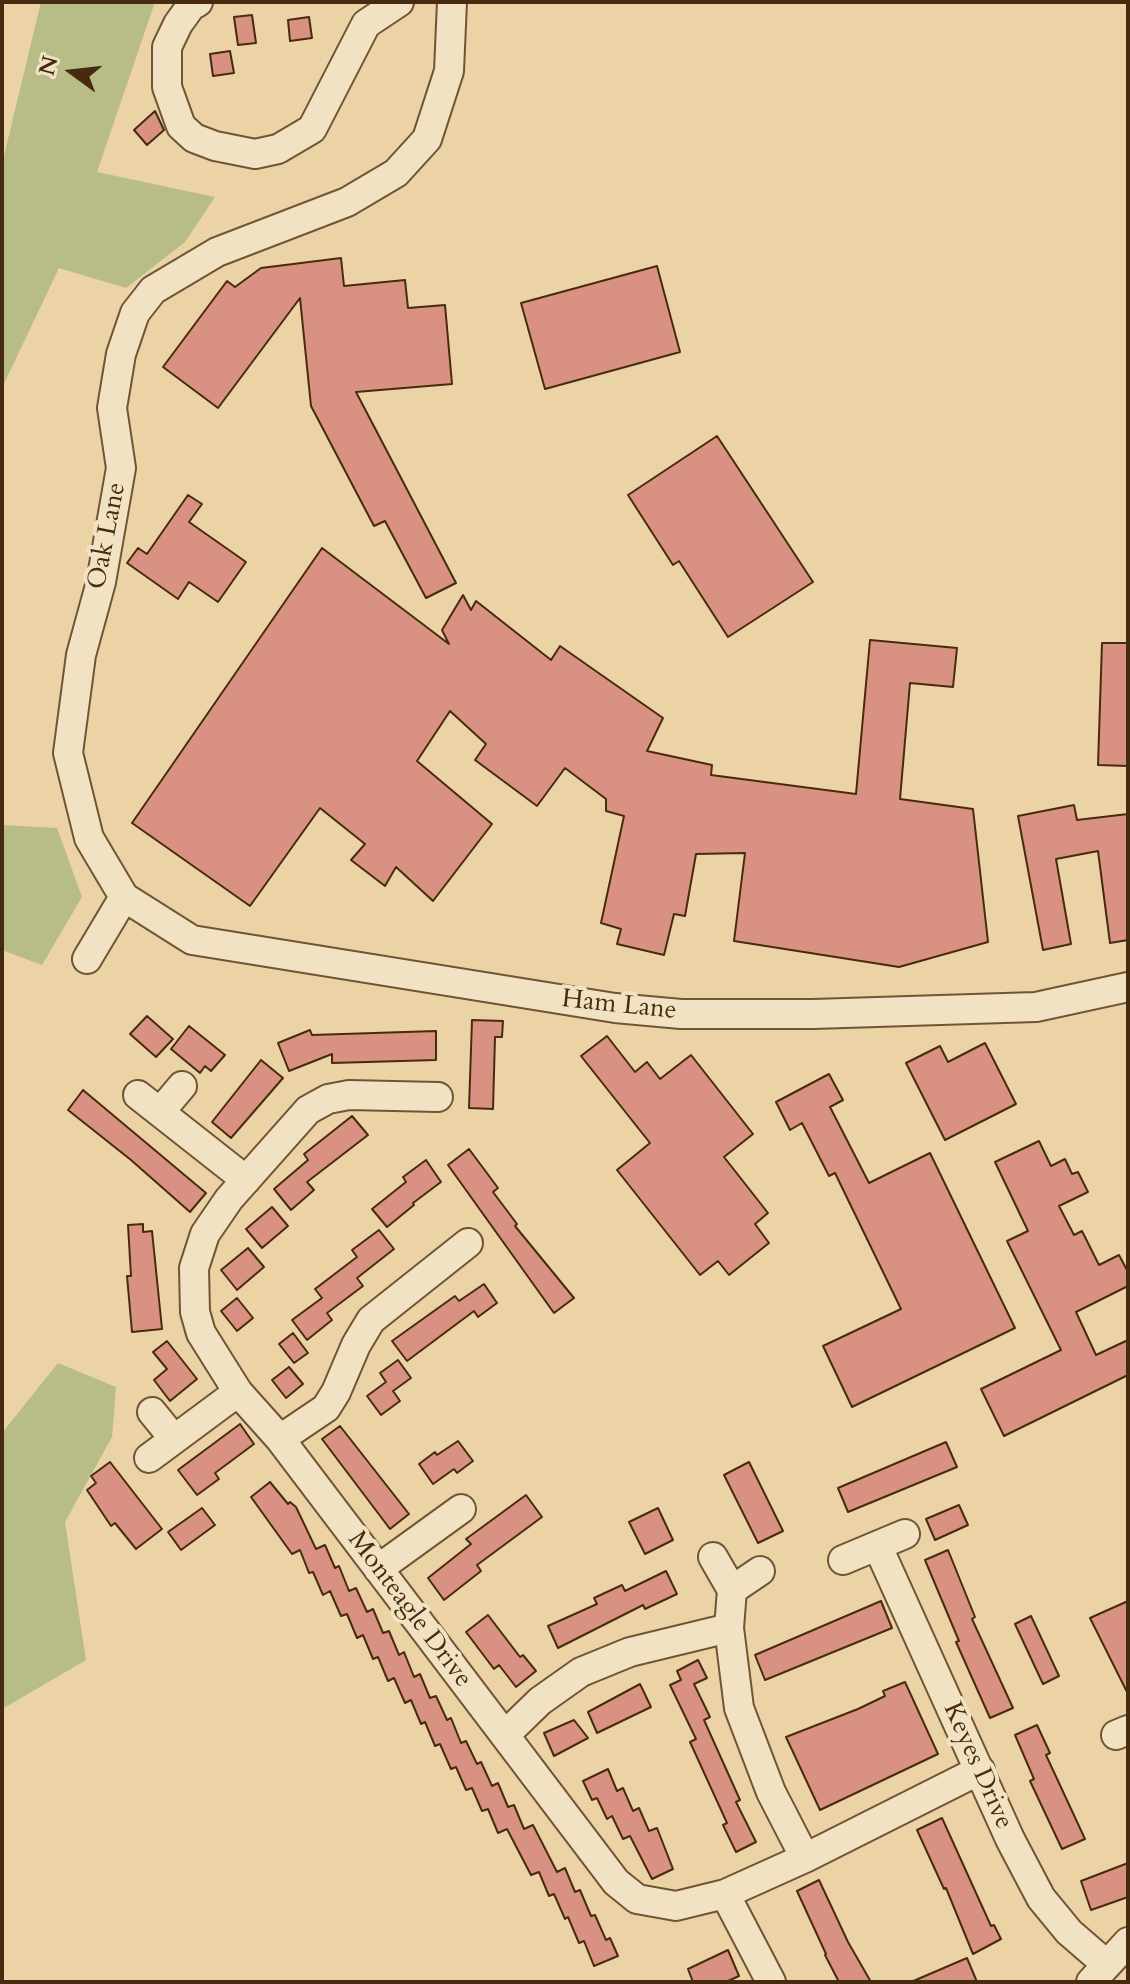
<!DOCTYPE html>
<html>
<head>
<meta charset="utf-8">
<style>
  body { margin:0 }
  #map { position:relative; width:1130px; height:1984px; overflow:hidden; background:#ebd3a5; font-family:Cardo,serif }
  canvas { display:block }
  .frame { position:absolute; inset:0; border:4px solid #472b10; pointer-events:none }
  .north { position:absolute; left:32px; top:32px; width:80px; height:80px; -webkit-text-stroke:6px #f2e2c4; paint-order:stroke; rotate:285deg; font-size:22px; font-weight:700; line-height:32px; text-align:center; color:#472b10 }
  .north::after { content:''; display:block; margin:auto; width:28px; height:36px; background:#472b10; clip-path:polygon(50% 0,100% 100%,50% 72%,0 100%) }
</style>
</head>
<body>
<div id="map">
<canvas width="1130" height="1984"></canvas>
<div class="frame"></div>
<div class="north">N</div>
</div>
<script>
const ctx = document.querySelector('canvas').getContext('2d');
ctx.lineJoin = 'round';
function fill(path, color) { ctx.fillStyle = color; ctx.fill(path, 'evenodd'); }
const shape = rows => new Path2D(rows.map(r => 'M' + r).join(''));
function stroke(path, color, width, dash) { ctx.strokeStyle = color; ctx.lineWidth = width; ctx.lineCap = dash ? 'butt' : 'round'; ctx.setLineDash(dash || []); ctx.stroke(path); }
function drawText(font, color, halo, rows, align = 'center') {
  ctx.font = font + ' Cardo,serif'; ctx.lineWidth = 8; ctx.setLineDash([]); ctx.textBaseline = 'middle'; ctx.strokeStyle = halo; ctx.fillStyle = color; for (const [text, x, y, turn = 0] of rows) {
    ctx.save(); ctx.translate(x, y); ctx.rotate((+turn || 0) * Math.PI / 180); ctx.textAlign = isNaN(turn) ? turn : align; if (halo) ctx.strokeText(text, 0, 0); ctx.fillText(text, 0, 0); ctx.restore();
  }
}
fill(shape([
  [41,2,155,2,97,172,215,197,185,242,126,288,59,268,2,388,2,164],
  [2,825,57,828,82,897,42,965,2,950],
  [58,1363,116,1387,112,1437,65,1522,86,1660,2,1709,2,1433]
]), '#b8bc86');
const building = shape([
  [252,15,256,43,238,45,234,17,252,15],
  [309,17,312,38,290,41,288,20,309,17],
  [230,51,234,73,213,76,210,54,230,51],
  [155,111,164,130,147,145,134,130,155,111],
  [341,258,344,286,405,280,408,308,445,305,452,384,356,392,456,583,426,598,385,521,374,526,311,406,300,298,218,408,163,367,227,281,235,287,261,268,341,258],
  [657,266,680,352,545,389,521,303,657,266],
  [717,436,813,582,728,637,679,561,673,565,628,495,717,436],
  [188,495,202,504,189,522,246,562,218,602,189,582,178,599,127,563,138,548,147,554,188,495],
  [322,548,449,644,442,630,463,595,471,610,476,601,551,660,560,646,663,718,647,751,712,765,711,775,856,794,870,640,957,648,953,687,910,683,900,799,973,809,988,942,899,967,734,941,745,853,696,854,685,916,674,914,664,955,617,944,621,929,601,923,624,816,606,811,606,799,565,768,537,806,475,760,486,744,450,711,417,761,492,824,433,901,396,867,385,886,351,860,365,844,320,808,250,906,132,823,322,548],
  [1102,643,1128,643,1128,766,1098,765,1102,643],
  [1074,805,1077,820,1128,814,1128,940,1110,943,1098,851,1056,859,1071,944,1043,950,1018,816,1074,805],
  [147,1016,173,1039,156,1057,130,1034,147,1016],
  [472,1020,503,1021,502,1037,495,1037,493,1109,469,1108,472,1020],
  [189,1026,225,1055,211,1071,205,1066,200,1073,171,1049,189,1026],
  [310,1030,312,1035,436,1031,436,1060,332,1063,332,1054,289,1071,278,1043,310,1030],
  [607,1036,635,1072,647,1062,660,1079,691,1055,753,1134,724,1157,768,1213,755,1224,769,1243,729,1275,718,1261,700,1275,617,1170,650,1143,581,1056,607,1036],
  [985,1043,1016,1104,945,1140,906,1063,940,1046,948,1062,985,1043],
  [261,1060,283,1078,231,1138,212,1122,261,1060],
  [829,1074,843,1100,830,1107,869,1183,930,1153,1015,1328,852,1407,823,1346,901,1309,835,1173,829,1176,802,1123,790,1130,776,1102,829,1074],
  [83,1090,206,1193,190,1212,131,1160,68,1110,83,1090],
  [352,1116,368,1135,307,1182,314,1190,291,1210,274,1189,308,1160,304,1154,352,1116],
  [1039,1141,1051,1166,1065,1159,1072,1174,1078,1172,1088,1192,1059,1206,1074,1235,1082,1231,1099,1265,1119,1255,1128,1272,1128,1286,1076,1312,1096,1355,1128,1340,1128,1375,1004,1436,981,1389,1061,1350,1007,1241,1028,1231,995,1162,1039,1141],
  [469,1149,498,1188,493,1192,517,1224,515,1226,574,1298,554,1313,448,1165,469,1149],
  [426,1160,441,1182,413,1203,414,1205,387,1227,372,1209,406,1182,403,1177,426,1160],
  [272,1207,288,1226,262,1248,246,1229,272,1207],
  [143,1224,143,1232,152,1231,162,1329,132,1332,127,1276,131,1276,128,1225,143,1224],
  [379,1230,394,1249,357,1278,363,1286,327,1313,332,1320,307,1340,292,1320,322,1298,315,1289,357,1257,352,1250,379,1230],
  [248,1248,264,1267,237,1290,221,1270,248,1248],
  [484,1284,497,1303,478,1317,474,1311,407,1361,392,1341,455,1296,459,1301,484,1284],
  [237,1298,253,1318,237,1331,221,1311,237,1298],
  [293,1333,308,1353,294,1363,279,1344,293,1333],
  [167,1341,197,1379,170,1401,154,1380,167,1369,153,1352,167,1341],
  [398,1360,411,1378,393,1391,400,1401,381,1415,367,1396,386,1382,380,1373,398,1360],
  [289,1367,303,1384,286,1398,272,1380,289,1367],
  [240,1424,254,1444,215,1473,219,1479,197,1495,178,1470,240,1424],
  [340,1426,409,1514,390,1529,322,1439,340,1426],
  [458,1441,473,1461,457,1473,454,1469,433,1484,419,1464,435,1452,437,1455,458,1441],
  [946,1442,957,1467,848,1512,838,1488,946,1442],
  [110,1462,162,1529,136,1549,115,1523,111,1526,87,1490,96,1483,91,1476,110,1462],
  [749,1462,783,1531,758,1543,724,1475,749,1462],
  [270,1482,288,1504,290,1502,296,1507,316,1549,325,1545,335,1568,339,1566,349,1591,356,1588,367,1612,373,1609,383,1633,389,1631,399,1655,404,1652,414,1677,420,1674,430,1698,436,1696,447,1720,451,1718,461,1743,466,1741,477,1764,481,1762,492,1786,498,1783,508,1807,514,1805,524,1829,533,1825,557,1872,565,1868,575,1892,580,1890,591,1916,595,1915,606,1940,610,1938,618,1956,594,1966,584,1941,579,1943,568,1917,565,1919,554,1894,549,1896,539,1872,531,1875,507,1829,498,1833,488,1809,482,1811,472,1788,466,1790,456,1767,451,1769,440,1744,435,1746,425,1722,421,1724,411,1700,405,1703,394,1678,388,1681,378,1657,373,1659,363,1635,357,1638,347,1614,341,1616,330,1591,323,1595,313,1572,309,1573,300,1550,292,1554,251,1497,270,1482],
  [526,1495,542,1517,477,1565,481,1571,444,1600,428,1578,471,1544,466,1539,526,1495],
  [959,1505,968,1525,935,1540,926,1519,959,1505],
  [202,1508,215,1525,181,1550,168,1532,202,1508],
  [658,1508,673,1540,645,1554,629,1522,658,1508],
  [948,1550,975,1617,972,1619,1013,1708,990,1718,956,1642,959,1641,925,1560,948,1550],
  [666,1571,677,1594,645,1609,643,1605,558,1648,548,1626,597,1604,594,1598,622,1585,625,1591,666,1571],
  [881,1601,892,1628,765,1680,755,1655,881,1601],
  [1128,1601,1128,1694,1090,1618,1128,1601],
  [488,1615,520,1657,523,1655,536,1671,516,1687,499,1665,494,1669,466,1632,488,1615],
  [1031,1616,1059,1676,1043,1684,1015,1624,1031,1616],
  [698,1660,707,1678,694,1684,710,1717,704,1720,740,1800,736,1802,756,1842,736,1852,723,1825,727,1823,690,1742,696,1739,670,1685,681,1680,677,1671,698,1660],
  [905,1682,938,1754,820,1810,786,1737,858,1709,885,1696,883,1691,905,1682],
  [640,1684,651,1707,597,1733,588,1712,640,1684],
  [574,1720,588,1738,554,1756,544,1733,574,1720],
  [1037,1725,1050,1753,1046,1755,1085,1839,1062,1849,1030,1781,1034,1779,1015,1735,1037,1725],
  [608,1769,617,1791,623,1788,633,1811,639,1808,649,1831,657,1828,673,1869,652,1879,630,1836,623,1839,612,1816,607,1819,597,1798,592,1800,583,1781,608,1769],
  [942,1818,991,1926,994,1925,1001,1939,973,1954,946,1888,944,1889,917,1830,942,1818],
  [1128,1863,1128,1897,1091,1910,1081,1881,1128,1863],
  [819,1880,848,1942,871,1982,839,1982,825,1955,826,1954,797,1891,819,1880],
  [728,1950,739,1976,726,1982,693,1982,688,1969,728,1950],
  [967,1958,977,1982,911,1982,967,1958]
]);
fill(building, '#d99282');
stroke(building, '#472b10', 2);
const minor = shape([
  [198,2,191,6,178,24,167,47,167,87,181,126,194,138,215,146,255,154,278,149,312,129,366,24,399,2],
  [452,2,449,71,427,139,396,173,347,202,217,252,153,290,135,313,121,354,112,408,121,468,101,582,81,655,68,753,89,838,124,897,192,940,615,1008,681,1014,813,1014,1036,1007,1128,987],
  [87,959,124,897],
  [138,1095,246,1180],
  [438,1097,349,1095,328,1099,308,1110,229,1199,205,1234,194,1268,195,1312,201,1333,238,1392,280,1439,616,1882,637,1899,676,1906,725,1894,805,1858,980,1770],
  [160,1112,182,1086],
  [152,1412,174,1439],
  [280,1439,326,1408,336,1392,356,1345,371,1320,468,1243],
  [149,1458,238,1392],
  [878,1547,1010,1839,1041,1898,1069,1932,1106,1964],
  [713,1557,732,1590,729,1628,739,1708,771,1792,805,1858],
  [843,1560,905,1534],
  [378,1569,461,1509],
  [732,1590,760,1571],
  [505,1735,540,1701,581,1672,630,1652,729,1628],
  [1116,1735,1128,1730],
  [725,1894,771,1982],
  [1091,1982,1128,1942]
]);
stroke(minor, '#705535', 32);
stroke(minor, '#f2e2c4', 28);
drawText('26px', '#472b10', '#f2e2c4', [
  ["Oak Lane",108,536,-79],
  ["Ham Lane",619,1006,6],
  ["Monteagle Drive",409,1610,53],
  ["Keyes Drive",977,1766,66]
]);
</script>
</body>
</html>
